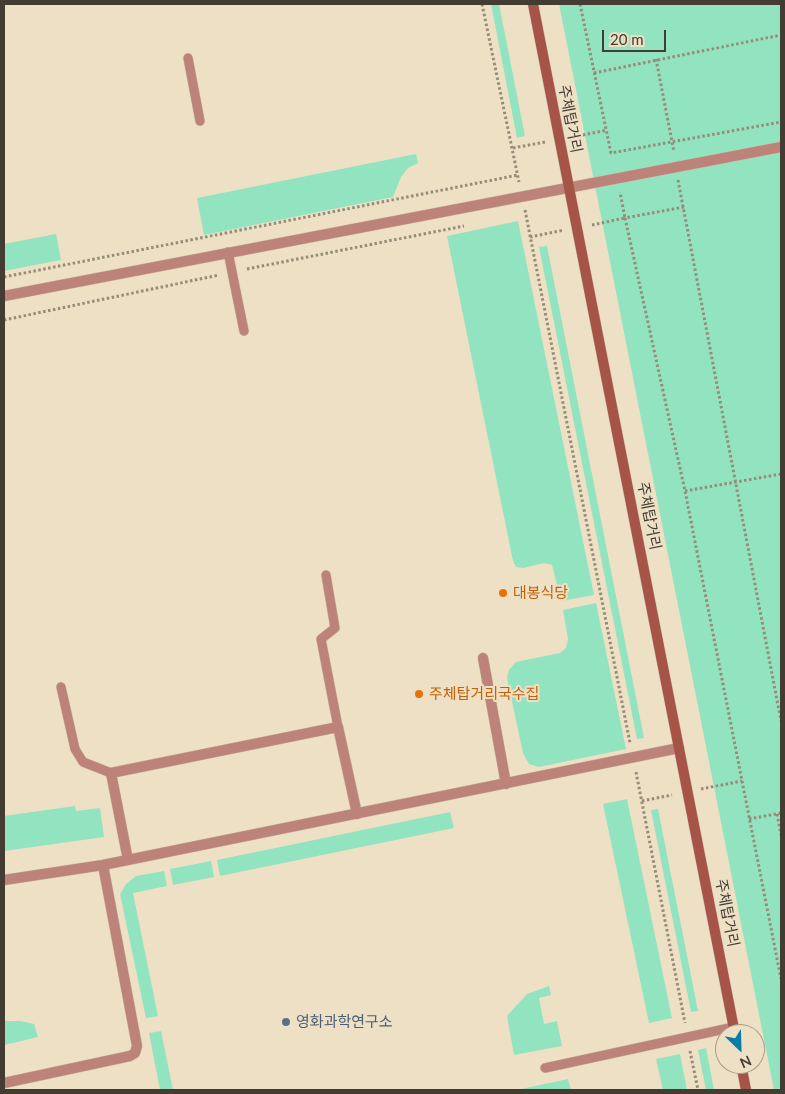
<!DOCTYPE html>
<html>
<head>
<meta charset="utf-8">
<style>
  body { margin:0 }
  #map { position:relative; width:785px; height:1094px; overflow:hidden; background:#ede0c5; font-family:Lato,sans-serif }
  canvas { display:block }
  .frame { position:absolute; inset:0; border:5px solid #423c32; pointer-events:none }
  .north { position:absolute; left:715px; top:1024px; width:50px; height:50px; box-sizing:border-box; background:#ede0c5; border:1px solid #a99e8a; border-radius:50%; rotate:156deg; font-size:14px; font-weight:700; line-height:20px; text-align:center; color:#423c32 }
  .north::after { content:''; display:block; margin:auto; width:18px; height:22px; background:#097da5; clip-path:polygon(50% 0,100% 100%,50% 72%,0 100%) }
  .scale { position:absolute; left:602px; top:30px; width:64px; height:22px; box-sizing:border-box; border:2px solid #423c32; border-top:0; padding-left:6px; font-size:15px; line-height:18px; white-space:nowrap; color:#423c32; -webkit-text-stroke:4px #ede0c5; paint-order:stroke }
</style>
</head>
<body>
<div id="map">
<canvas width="785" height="1094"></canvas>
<div class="frame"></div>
<div class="north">N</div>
<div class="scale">20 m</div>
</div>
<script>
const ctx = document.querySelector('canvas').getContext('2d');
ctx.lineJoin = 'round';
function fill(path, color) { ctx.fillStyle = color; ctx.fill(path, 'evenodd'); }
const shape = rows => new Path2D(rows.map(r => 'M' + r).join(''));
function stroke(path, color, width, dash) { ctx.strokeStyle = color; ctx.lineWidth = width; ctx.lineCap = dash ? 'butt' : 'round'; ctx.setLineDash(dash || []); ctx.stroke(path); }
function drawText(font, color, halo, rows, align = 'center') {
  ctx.font = font + ' Lato,"Noto Sans KR",sans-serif'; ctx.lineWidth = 4; ctx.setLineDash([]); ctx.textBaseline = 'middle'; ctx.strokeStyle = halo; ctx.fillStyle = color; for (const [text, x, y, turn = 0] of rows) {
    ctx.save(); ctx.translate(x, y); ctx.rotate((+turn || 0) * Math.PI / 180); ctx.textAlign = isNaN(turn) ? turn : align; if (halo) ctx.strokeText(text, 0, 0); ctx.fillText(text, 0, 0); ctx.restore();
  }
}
fill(shape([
  [491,4,499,4,525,136,517,138],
  [559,4,781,4,781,1090,774,1090],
  [416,154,418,163,408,168,401,177,393,197,204,235,197,198],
  [518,221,594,595,561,601,552,565,544,563,523,568,516,567,513,561,447,236],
  [56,234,61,260,4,271,4,244],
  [547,246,644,738,637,739,539,247],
  [596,603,626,749,539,767,529,764,523,753,507,678,509,670,516,662,560,653,566,648,568,639,563,610],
  [627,799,672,1018,649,1023,603,804],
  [75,806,76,811,100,808,104,837,4,851,4,816],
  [658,809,698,1011,691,1012,651,810],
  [450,812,454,828,220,876,217,860],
  [211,861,214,877,173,885,170,869],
  [164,871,167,886,133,893,158,1016,146,1018,120,894,126,884,136,876],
  [549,986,551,995,539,998,544,1024,557,1021,562,1046,514,1055,507,1016,527,994],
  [4,1021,20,1021,34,1024,38,1037,4,1045],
  [161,1031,173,1090,160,1090,149,1033],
  [706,1048,714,1090,706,1090,698,1050],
  [680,1054,687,1090,663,1090,656,1059],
  [568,1079,571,1090,522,1090,521,1089]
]), '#92e4c0');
const lane = shape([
  [188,58,200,121],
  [228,252,244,331],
  [326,575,335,628,321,639,338,727],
  [61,687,75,749,83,762,111,773],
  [545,1068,734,1027]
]);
const street = shape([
  [4,296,781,147],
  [483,658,506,784],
  [128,860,111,773,338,727,357,814],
  [4,880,103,865],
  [4,1083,130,1056,135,1053,137,1046,103,865,679,748]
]);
const secondary = shape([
  [533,4,735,1034],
  [741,1064,746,1090]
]);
stroke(lane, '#c7bca5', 10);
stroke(street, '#c7bca5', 11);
stroke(secondary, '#c7bca5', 11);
stroke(shape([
  [482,4,519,182],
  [580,4,611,153,781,122],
  [656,59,674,152],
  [594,73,781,35],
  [573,137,607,130],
  [513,148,545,142],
  [678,180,781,721],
  [684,207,625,218,685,491,781,979],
  [525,210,630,743],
  [592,225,625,218,620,192],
  [530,237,564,230],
  [247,269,464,226],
  [4,277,518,175],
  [4,320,219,275],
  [685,491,781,474],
  [636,772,685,1023],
  [701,789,742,781],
  [642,801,672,795],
  [777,814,781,835],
  [749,819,781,813],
  [690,1051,698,1090]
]), '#958c79', 3, [2.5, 2.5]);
stroke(lane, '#bd837a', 9);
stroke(street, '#bd837a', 10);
stroke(secondary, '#a65348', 10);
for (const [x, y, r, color] of [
  [503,593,5,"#e8710a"],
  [419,694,5,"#e8710a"],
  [286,1022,5,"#5c6f8a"]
]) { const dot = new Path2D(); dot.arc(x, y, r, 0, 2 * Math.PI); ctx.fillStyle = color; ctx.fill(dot); stroke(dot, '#ede0c5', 2); }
drawText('15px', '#423c32', '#ede0c5', [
  ["주체탑거리",570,119,79],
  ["주체탑거리",649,516,79],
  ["주체탑거리",727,913,79]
]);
drawText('15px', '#c56008', '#ede0c5', [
  ["대봉식당",513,593],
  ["주체탑거리국수집",429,694]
], 'left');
drawText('15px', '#4e5e75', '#ede0c5', [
  ["영화과학연구소",296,1022]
], 'left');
</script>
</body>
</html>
